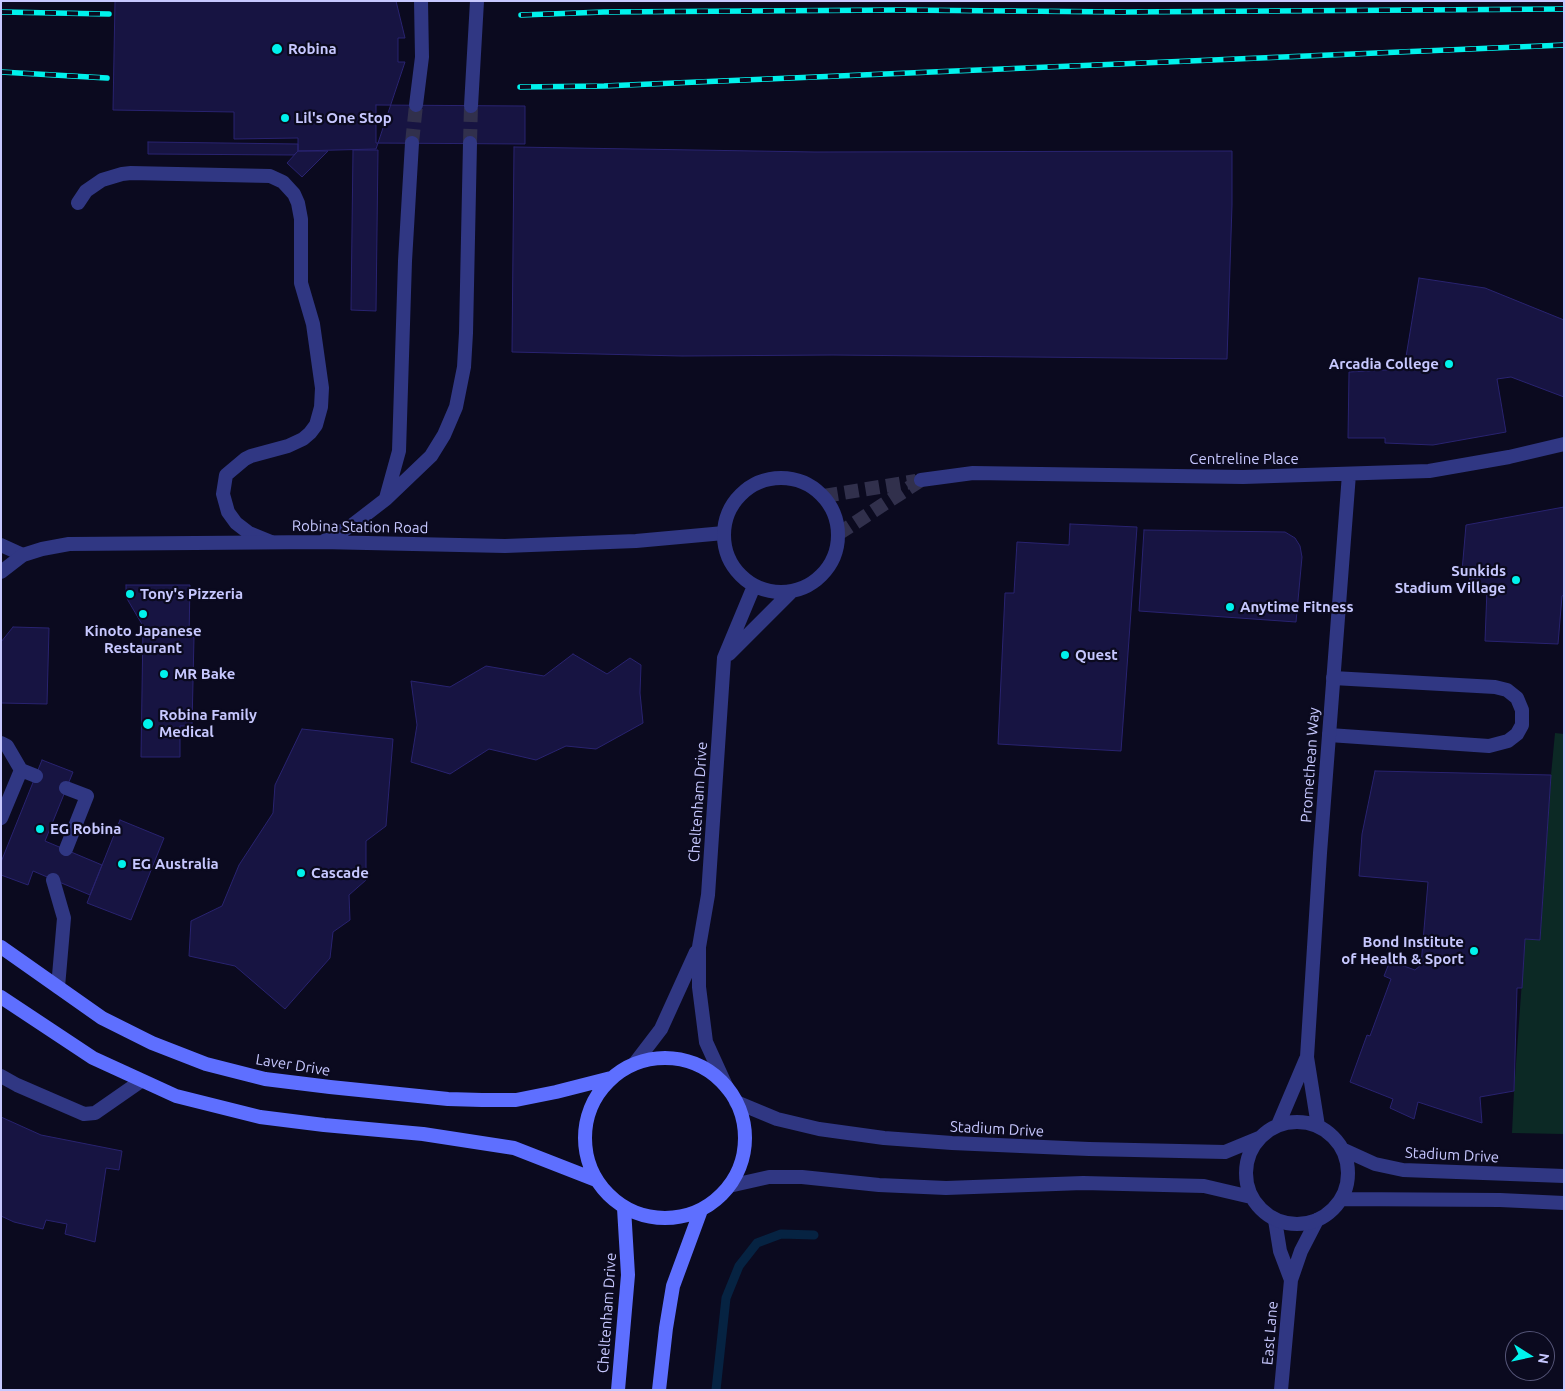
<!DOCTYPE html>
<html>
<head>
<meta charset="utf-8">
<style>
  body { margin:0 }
  #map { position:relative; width:1565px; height:1391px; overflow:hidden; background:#0b0a1f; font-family:Ubuntu,sans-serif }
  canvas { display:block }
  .frame { position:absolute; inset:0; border:2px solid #c7c8ff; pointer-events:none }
  .north { position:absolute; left:1505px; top:1331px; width:50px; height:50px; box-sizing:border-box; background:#0b0a1f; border:1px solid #565679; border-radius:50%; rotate:100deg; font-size:14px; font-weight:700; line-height:20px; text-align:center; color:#c7c8ff }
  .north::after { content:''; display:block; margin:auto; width:18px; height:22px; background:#00f2ec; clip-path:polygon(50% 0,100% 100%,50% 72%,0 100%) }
</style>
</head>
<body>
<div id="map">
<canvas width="1565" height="1391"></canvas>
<div class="frame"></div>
<div class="north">N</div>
</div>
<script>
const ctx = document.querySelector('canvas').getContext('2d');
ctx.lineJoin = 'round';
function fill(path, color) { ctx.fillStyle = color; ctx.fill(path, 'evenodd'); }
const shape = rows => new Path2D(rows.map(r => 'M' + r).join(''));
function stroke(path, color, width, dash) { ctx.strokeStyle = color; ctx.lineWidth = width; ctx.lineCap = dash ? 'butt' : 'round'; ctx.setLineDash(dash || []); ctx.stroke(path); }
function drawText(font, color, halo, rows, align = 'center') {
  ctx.font = font + ' Ubuntu,sans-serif'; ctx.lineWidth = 4.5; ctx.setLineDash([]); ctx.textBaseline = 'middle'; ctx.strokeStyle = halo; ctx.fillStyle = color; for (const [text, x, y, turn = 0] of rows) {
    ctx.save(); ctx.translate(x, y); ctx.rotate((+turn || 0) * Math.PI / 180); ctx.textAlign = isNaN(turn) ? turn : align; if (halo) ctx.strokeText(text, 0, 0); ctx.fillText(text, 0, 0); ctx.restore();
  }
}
fill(shape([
  [1555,733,1564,734,1564,1134,1512,1133,1514,1091,1525,939,1540,940,1551,775]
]), '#0c2925');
stroke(shape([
  [716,1390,726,1298,739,1266,757,1243,781,1234,814,1235]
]), '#062342', 9);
const building = shape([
  [115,1,396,1,405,38,398,38,398,62,405,62,376,149,298,151,298,138,234,139,234,112,113,110,115,1],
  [376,105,525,106,525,144,376,143,376,105],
  [148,142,298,144,298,151,294,155,148,154,148,142],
  [514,147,815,152,1232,151,1232,205,1227,359,833,355,682,356,512,352,514,147],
  [353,150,378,150,376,311,351,310,353,150],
  [298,151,328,151,302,177,287,163,298,151],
  [1419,278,1485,288,1564,320,1564,397,1511,377,1497,379,1506,432,1433,445,1385,443,1385,438,1348,438,1349,372,1404,369,1419,278],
  [1564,507,1564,595,1562,596,1558,644,1485,641,1487,589,1469,589,1470,571,1462,571,1466,525,1564,507],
  [1070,524,1137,527,1121,751,998,744,1005,593,1014,593,1017,542,1069,545,1070,524],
  [1144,530,1285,532,1295,538,1300,546,1302,557,1296,622,1139,611,1144,530],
  [126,585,190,585,189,637,194,637,192,726,180,726,180,757,141,757,143,626,126,597,126,585],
  [13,627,49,628,47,704,1,703,1,642,13,627],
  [573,654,607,674,630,658,641,665,640,693,643,723,596,749,566,746,536,760,489,749,450,774,411,762,417,725,411,681,450,687,486,666,544,676,573,654],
  [302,729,393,739,386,826,366,841,366,880,349,895,350,920,333,932,330,958,285,1009,235,966,189,956,191,921,222,906,239,865,273,813,275,785,302,729],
  [42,760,73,772,45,841,102,865,90,895,33,871,28,885,1,875,1,862,42,760],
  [1375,771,1551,775,1540,940,1525,939,1522,988,1517,988,1514,1091,1480,1097,1482,1123,1418,1102,1414,1119,1390,1108,1393,1099,1350,1082,1367,1035,1370,1036,1391,979,1384,976,1390,961,1415,970,1421,965,1428,882,1359,876,1362,834,1375,771],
  [120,820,164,838,131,920,87,903,120,820],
  [1,1117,41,1135,122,1151,119,1170,106,1168,95,1242,65,1234,67,1224,46,1220,43,1229,14,1222,1,1216,1,1117]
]);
fill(building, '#171442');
stroke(building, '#292370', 1);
stroke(shape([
  [412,143,416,105],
  [470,143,471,106]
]), '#31304c', 14, [14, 7]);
stroke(shape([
  [824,496,916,481],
  [838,534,921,480]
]), '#31304c', 14, [14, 7]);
stroke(shape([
  [78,203,86,191,102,180,122,174,131,173,270,176,283,182,294,194,298,203,301,219,301,283,313,324,322,388,321,407,316,425,310,433,303,439,288,446,251,456,245,459,226,475,223,494,228,512,236,523,249,533,271,542],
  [1,545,23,555],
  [1329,735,1489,746,1508,741,1517,734,1522,725,1522,710,1517,698,1507,690,1495,687,1333,678],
  [1,743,7,746,21,770,36,776],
  [1,818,21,770],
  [66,849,87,796,66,788],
  [53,880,64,918,58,987],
  [1,1076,17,1085,84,1114,95,1113,141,1081],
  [1275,1220,1280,1251,1291,1280],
  [1281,1390,1291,1280,1301,1251,1317,1220]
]), '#303783', 14);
stroke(shape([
  [386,498,399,451,405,261,412,143],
  [324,541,351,526,386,499,431,456,444,435,456,407,464,367,466,333,470,143],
  [1,572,23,555,42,549,69,544,321,542,505,546,636,541,724,533]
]), '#303783', 14);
stroke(shape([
  '724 535a57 57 0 1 1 114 0a57 57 0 1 1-114 0Z',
  [921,480,973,473,1243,477,1429,471,1509,457,1564,444],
  [729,654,791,592],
  [635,1063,661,1029,696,952],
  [727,1088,706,1042,699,987,699,947,708,895,724,658,754,586],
  [736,1102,777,1119,819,1129,884,1138,952,1143,1089,1149,1225,1152,1259,1138],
  '1246 1173a51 51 0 1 1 102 0a51 51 0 1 1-102 0Z',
  [1278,1125,1306,1059],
  [1318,1126,1307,1057,1320,853,1349,474],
  [1342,1149,1375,1164,1403,1170,1564,1176],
  [729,1186,769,1177,802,1177,879,1185,946,1188,1083,1183,1204,1186,1251,1197],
  [1341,1199,1500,1200,1564,1203]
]), '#303783', 14);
stroke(shape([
  [1,947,102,1018,152,1043,206,1064,265,1079,330,1087,448,1099,482,1100,516,1100,556,1092,611,1078],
  [1,997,93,1058,176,1096,260,1117,324,1125,423,1134,514,1148,596,1180],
  '585 1138a80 80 0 1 1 160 0a80 80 0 1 1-160 0Z',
  [618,1390,628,1275,624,1208],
  [659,1390,666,1328,673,1286,701,1210]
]), '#5e6fff', 14);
const rail = shape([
  [1,12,109,14],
  [521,15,604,12,897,10,1125,12,1564,9],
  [1,72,107,78],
  [520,87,604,86,1564,45]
]);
stroke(rail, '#00f2ec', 5.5);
stroke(rail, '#0b0a1f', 4, [11]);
stroke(shape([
  [416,105,422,57,421,1],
  [471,106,477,1]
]), '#303783', 14);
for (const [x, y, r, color] of [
  [277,49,6,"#00f2ec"],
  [285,118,5,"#00f2ec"],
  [1449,364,5,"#00f2ec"],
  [1516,580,5,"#00f2ec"],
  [130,594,5,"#00f2ec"],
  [1230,607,5,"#00f2ec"],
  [143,614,5,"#00f2ec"],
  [1065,655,5,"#00f2ec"],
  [164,674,5,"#00f2ec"],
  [148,724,6,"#00f2ec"],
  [40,829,5,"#00f2ec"],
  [122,864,5,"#00f2ec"],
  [301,873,5,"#00f2ec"],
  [1474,951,5,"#00f2ec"]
]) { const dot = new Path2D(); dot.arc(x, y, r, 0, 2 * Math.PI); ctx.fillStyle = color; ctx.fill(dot); stroke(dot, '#0b0a1f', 2); }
drawText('bold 15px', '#c7c8ff', '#0b0a1f', [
  ["Robina",288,49],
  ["Lil's One Stop",295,118],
  ["Arcadia College",1439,364,"right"],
  ["Sunkids",1506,571,"right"],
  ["Stadium Village",1506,588,"right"],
  ["Tony's Pizzeria",140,594],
  ["Anytime Fitness",1240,607],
  ["Kinoto Japanese",143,631,"center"],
  ["Restaurant",143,648,"center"],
  ["Quest",1075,655],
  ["MR Bake",174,674],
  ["Robina Family",159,715],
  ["Medical",159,732],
  ["EG Robina",50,829],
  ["EG Australia",132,864],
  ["Cascade",311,873],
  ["Bond Institute",1464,942,"right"],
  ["of Health & Sport",1464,959,"right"]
], 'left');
drawText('15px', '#c7c8ff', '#0b0a1f', [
  ["Centreline Place",1244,459],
  ["Robina Station Road",360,527,1],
  ["Promethean Way",1310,765,-86],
  ["Cheltenham Drive",698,802,-86],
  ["Laver Drive",293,1065,9],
  ["Stadium Drive",997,1129,3],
  ["Stadium Drive",1452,1155,3],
  ["Cheltenham Drive",607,1313,-86],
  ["East Lane",1270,1333,-85]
]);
</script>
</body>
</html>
